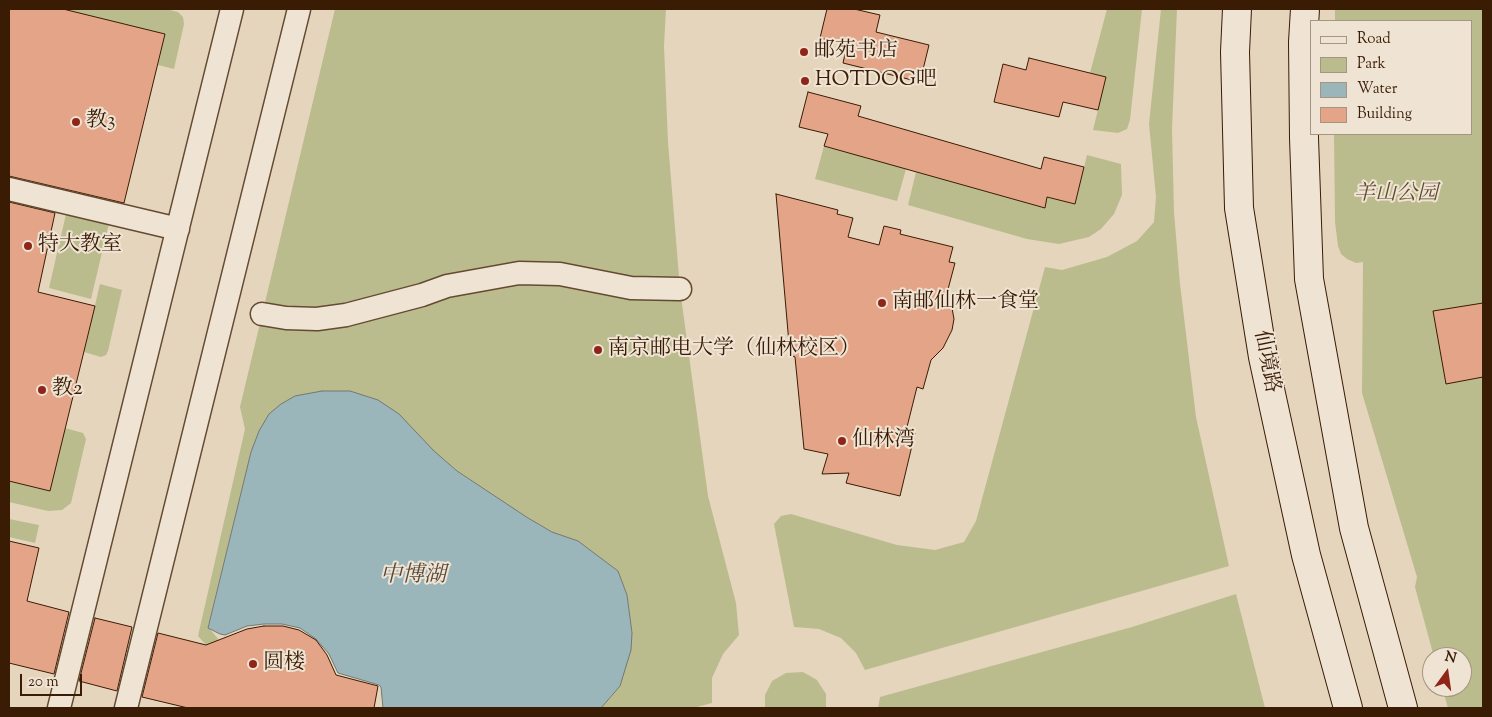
<!DOCTYPE html>
<html>
<head>
<meta charset="utf-8">
<style>
  body { margin:0 }
  #map { position:relative; width:1492px; height:717px; overflow:hidden; background:#e6d5bd; font-family:"Sorts Mill Goudy",serif }
  canvas { display:block }
  .frame { position:absolute; inset:0; border:10px solid #3a1b04; pointer-events:none }
  .legend { position:absolute; left:1310px; top:20px; width:162px; height:115px; box-sizing:border-box; background:#efe4d4; border:1px solid #a79481; margin:0; padding:6px 9px; list-style:none; font-size:15px; color:#3a1b04 }
  .legend li { display:flex; align-items:center; gap:10px; height:25px }
  .legend b { width:25px; border:1px solid #a79481 }
  .north { position:absolute; left:1422px; top:647px; width:50px; height:50px; box-sizing:border-box; background:#efe4d4; border:1px solid #a79481; border-radius:50%; rotate:14deg; font-size:14px; font-weight:700; line-height:20px; text-align:center; color:#3a1b04 }
  .north::after { content:''; display:block; margin:auto; width:18px; height:22px; background:#8f2418; clip-path:polygon(50% 0,100% 100%,50% 72%,0 100%) }
  .scale { position:absolute; left:20px; top:674px; width:62px; height:22px; box-sizing:border-box; border:2px solid #3a1b04; border-top:0; padding-left:6px; font-size:15px; line-height:18px; white-space:nowrap; color:#3a1b04; -webkit-text-stroke:4px #efe4d4; paint-order:stroke }
</style>
</head>
<body>
<div id="map">
<canvas width="1492" height="717"></canvas>
<div class="frame"></div>
<ul class="legend">
<li><b style="height:6px;background:#efe4d4"></b>Road</li>
<li><b style="height:14px;background:#babc8e"></b>Park</li>
<li><b style="height:14px;background:#9ab6bb"></b>Water</li>
<li><b style="height:14px;background:#e3a488"></b>Building</li>
</ul>
<div class="north">N</div>
<div class="scale">20 m</div>
</div>
<script>
const ctx = document.querySelector('canvas').getContext('2d');
ctx.lineJoin = 'round';
function fill(path, color) { ctx.fillStyle = color; ctx.fill(path, 'evenodd'); }
const shape = rows => new Path2D(rows.map(r => 'M' + r).join(''));
function stroke(path, color, width, dash) { ctx.strokeStyle = color; ctx.lineWidth = width; ctx.lineCap = dash ? 'butt' : 'round'; ctx.setLineDash(dash || []); ctx.stroke(path); }
function drawText(font, color, halo, rows, align = 'center') {
  ctx.font = font + ' "Sorts Mill Goudy","Noto Serif SC",serif'; ctx.lineWidth = 4; ctx.setLineDash([]); ctx.textBaseline = 'middle'; ctx.strokeStyle = halo; ctx.fillStyle = color; for (const [text, x, y, turn = 0] of rows) {
    ctx.save(); ctx.translate(x, y); ctx.rotate((+turn || 0) * Math.PI / 180); ctx.textAlign = isNaN(turn) ? turn : align; if (halo) ctx.strokeText(text, 0, 0); ctx.fillText(text, 0, 0); ctx.restore();
  }
}
fill(shape([
  [63,9,166,9,178,12,183,17,184,24,174,69,158,65,165,34],
  [335,9,666,9,664,46,668,142,680,289,708,496,736,603,739,635,723,654,712,678,712,703,693,708,601,708,620,686,632,633,627,595,618,571,578,542,552,532,528,518,457,471,434,452,295,396,269,414,251,452,208,627,220,641,206,645,198,636,245,429,240,407],
  [1107,9,1142,9,1130,120,1127,129,1118,133,1093,130,1106,77,1090,73],
  [1161,9,1177,9,1172,129,1174,212,1180,284,1196,417,1229,566,865,670,856,653,841,638,819,629,794,627,774,524,781,516,791,514,897,545,935,550,964,542,976,521,1045,267,1062,270,1107,257,1137,241,1154,222,1156,197,1149,124],
  [1335,9,1483,9,1483,708,1448,708,1442,687,1462,687,1462,657,1434,657,1415,587,1417,577,1362,393,1363,262,1356,263,1347,259,1341,254,1338,246,1335,222,1334,134,1471,134,1471,21,1335,21],
  [824,146,906,169,897,201,815,179],
  [1087,155,1121,164,1122,195,1114,214,1101,229,1089,237,1059,244,1027,239,908,205,916,172,1045,208,1047,197,1075,204],
  [66,214,109,223,91,299,49,288],
  [100,284,122,290,108,351,106,355,101,357,84,352],
  [65,428,83,433,86,439,71,503,62,510,48,511,9,502,9,481,50,491],
  [9,519,39,525,35,543,9,537],
  [1236,594,1265,708,878,708,880,697,1132,627],
  [803,672,817,680,826,694,826,708,765,708,765,695,772,681,786,673]
]), '#babc8e');
const water = shape([
  [322,391,350,391,378,400,399,414,434,451,457,471,528,518,552,532,578,541,618,571,627,595,632,633,631,650,620,686,601,708,383,708,381,687,379,685,338,673,329,654,316,639,300,628,282,624,264,624,247,626,225,635,220,634,208,628,251,452,259,431,269,414,281,404,295,396,322,391]
]);
fill(water, '#9ab6bb');
stroke(water, '#747872', 1);
const building = shape([
  [9,9,63,9,165,34,124,203,9,176,9,9],
  [827,9,854,9,880,15,876,32,929,45,920,82,843,63,847,45,820,38,827,9],
  [1029,58,1106,77,1098,110,1063,102,1059,117,994,102,1003,64,1026,70,1029,58],
  [808,92,861,106,858,116,1041,169,1044,157,1084,167,1075,204,1047,197,1045,208,824,146,828,134,799,127,808,92],
  [776,194,838,210,837,214,853,218,848,237,879,245,884,226,901,230,900,234,953,247,949,262,955,263,947,293,952,308,954,319,952,330,943,348,931,360,923,389,917,387,906,431,915,433,900,496,846,483,849,473,822,474,828,454,804,449,795,357,790,355,776,194],
  [9,202,55,213,38,292,95,306,50,491,9,481,9,202],
  [1483,303,1483,377,1446,384,1433,311,1483,303],
  [9,541,39,548,27,601,69,612,54,674,9,663,9,541],
  [95,618,132,627,117,691,79,681,95,618],
  [264,626,283,626,299,630,316,640,327,655,336,675,378,686,374,708,188,708,142,697,158,633,206,645,247,629,264,626]
]);
fill(building, '#e3a488');
stroke(building, '#3a1b04', 1);
const street = shape([
  [9,189,178,229],
  [262,314,286,318,317,319,346,315,422,295,447,286,519,273,560,274,631,288,680,289],
  [59,708,232,9],
  [126,708,299,9]
]);
const secondary = shape([
  [1237,9,1235,52,1239,208,1263,357,1306,555,1348,708],
  [1305,9,1303,42,1304,138,1309,279,1354,528,1403,708]
]);
stroke(street, '#654a32', 25);
stroke(secondary, '#3a1b04', 30);
stroke(street, '#efe4d4', 22);
stroke(secondary, '#efe4d4', 28);
for (const [x, y, r, color] of [
  [804,52,5,"#8f2418"],
  [805,81,5,"#8f2418"],
  [76,122,5,"#8f2418"],
  [28,246,5,"#8f2418"],
  [882,303,5,"#8f2418"],
  [598,350,5,"#8f2418"],
  [42,390,5,"#8f2418"],
  [842,441,5,"#8f2418"],
  [253,664,5,"#8f2418"]
]) { const dot = new Path2D(); dot.arc(x, y, r, 0, 2 * Math.PI); ctx.fillStyle = color; ctx.fill(dot); stroke(dot, '#efe4d4', 2); }
drawText('21px', '#3a1b04', '#efe4d4', [
  ["邮苑书店",814,52],
  ["HOTDOG吧",815,81],
  ["教3",86,122],
  ["特大教室",38,246],
  ["南邮仙林一食堂",892,303],
  ["南京邮电大学（仙林校区）",608,350],
  ["教2",52,390],
  ["仙林湾",852,441],
  ["圆楼",263,664]
], 'left');
drawText('italic 21px', '#604b2d', '#efe4d4', [
  ["羊山公园",1396,195]
]);
drawText('21px', '#3a1b04', '#efe4d4', [
  ["仙境路",1265,362,79]
]);
drawText('italic 22px', '#574a3b', '#efe4d4', [
  ["中博湖",413,577]
]);
</script>
</body>
</html>
